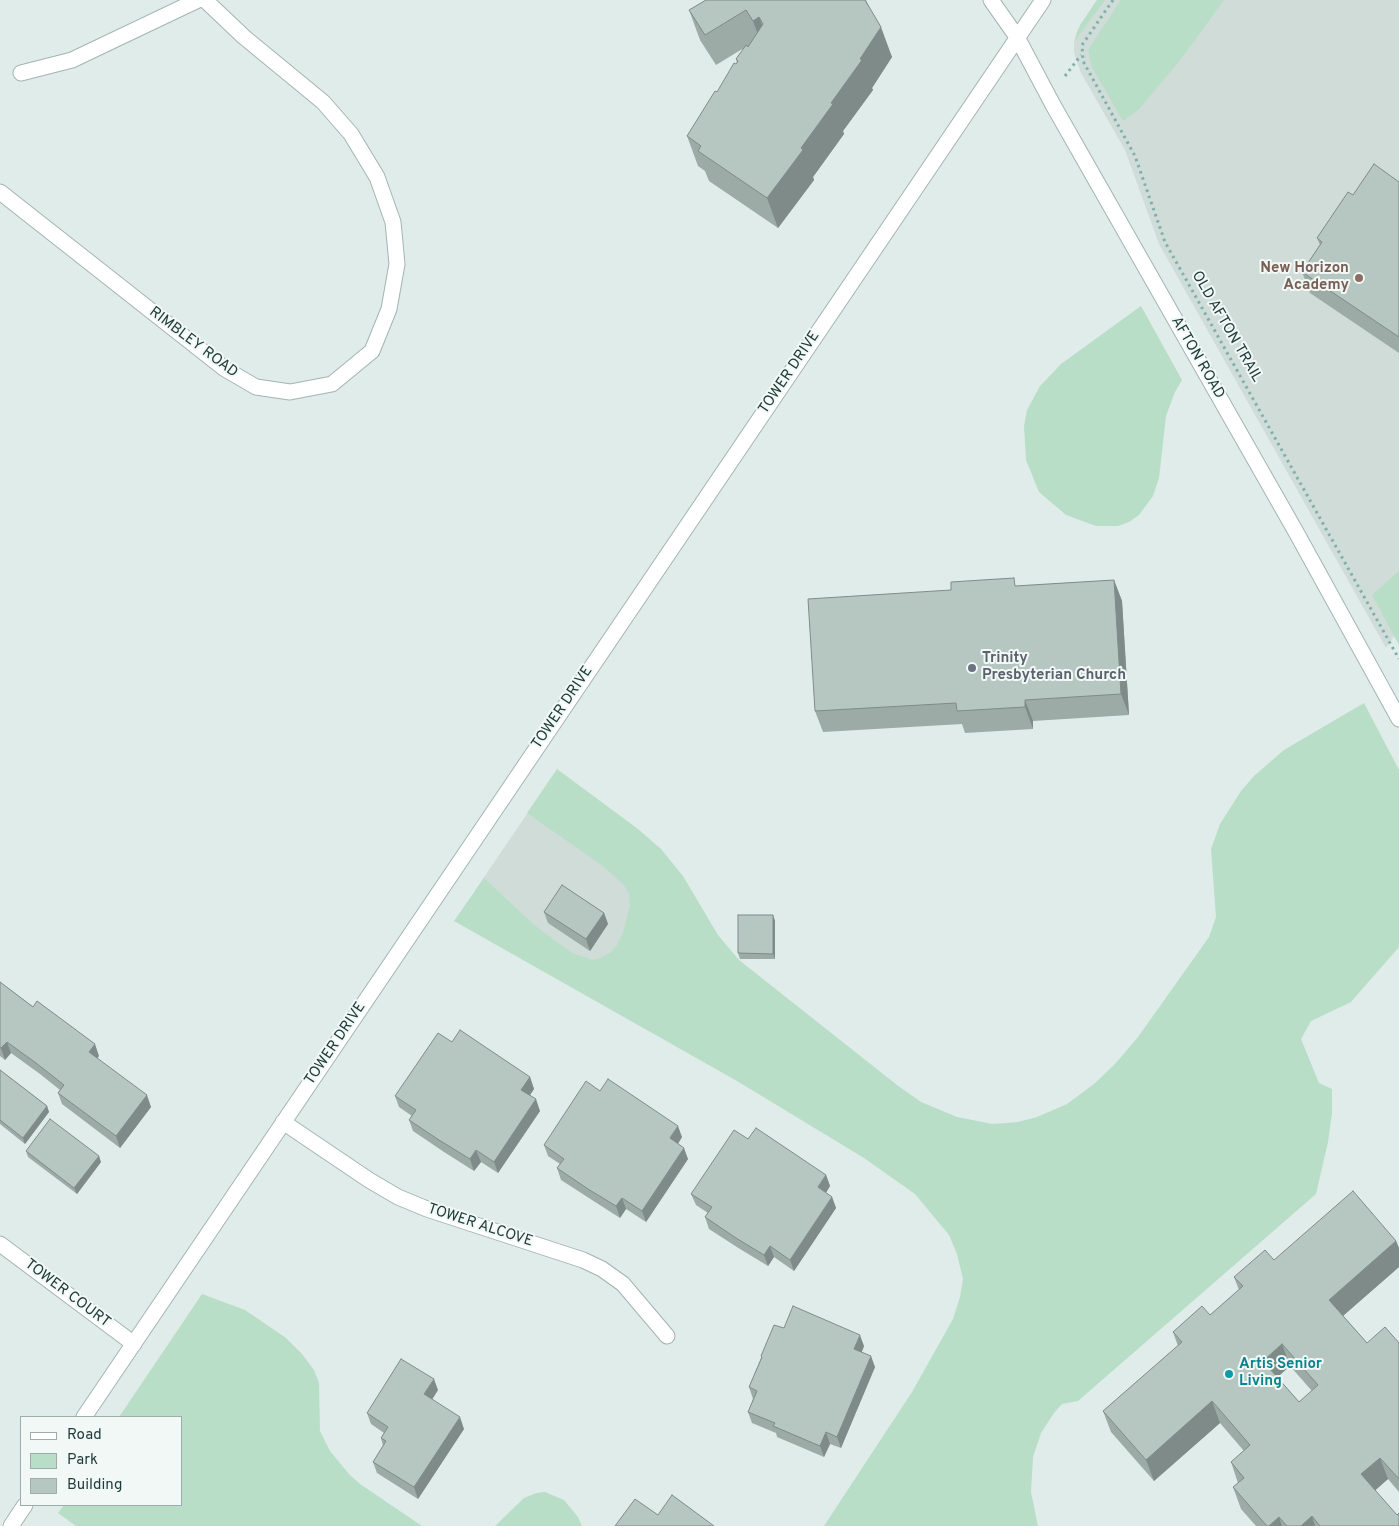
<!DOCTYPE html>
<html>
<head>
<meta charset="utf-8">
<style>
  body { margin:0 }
  #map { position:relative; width:1399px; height:1526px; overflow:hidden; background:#e0ece9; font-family:Overpass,sans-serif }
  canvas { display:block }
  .legend { position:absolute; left:20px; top:1416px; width:162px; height:90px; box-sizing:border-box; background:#f1f8f6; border:1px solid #9dadab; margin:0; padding:6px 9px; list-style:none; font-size:15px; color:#203d3a }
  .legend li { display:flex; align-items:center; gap:10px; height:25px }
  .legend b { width:25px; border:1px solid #9dadab }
</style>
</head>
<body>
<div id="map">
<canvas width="1399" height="1526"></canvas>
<ul class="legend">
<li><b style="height:6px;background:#fff"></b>Road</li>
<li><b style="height:14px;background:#b8dec8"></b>Park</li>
<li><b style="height:14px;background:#b6c7c2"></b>Building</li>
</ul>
</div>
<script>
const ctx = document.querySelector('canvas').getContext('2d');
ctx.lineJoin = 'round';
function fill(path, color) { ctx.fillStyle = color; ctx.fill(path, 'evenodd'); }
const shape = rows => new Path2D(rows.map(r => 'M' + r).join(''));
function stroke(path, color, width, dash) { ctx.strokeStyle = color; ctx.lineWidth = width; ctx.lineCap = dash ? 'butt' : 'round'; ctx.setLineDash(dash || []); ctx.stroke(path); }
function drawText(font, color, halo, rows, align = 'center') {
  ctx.font = font + ' Overpass,sans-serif'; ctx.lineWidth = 4; ctx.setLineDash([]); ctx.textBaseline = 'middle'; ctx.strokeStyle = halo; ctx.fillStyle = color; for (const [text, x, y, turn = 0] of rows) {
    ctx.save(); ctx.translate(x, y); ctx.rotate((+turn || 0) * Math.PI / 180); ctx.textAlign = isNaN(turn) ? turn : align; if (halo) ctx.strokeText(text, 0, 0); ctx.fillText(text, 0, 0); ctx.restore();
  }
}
fill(shape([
  [1097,0,1399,0,1399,629,1386,648,1159,244,1125,150,1081,73,1074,53,1074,42,1077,31],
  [531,808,667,900,610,984,474,892]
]), '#cfdcd8');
fill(shape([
  [1097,0,1105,0,1074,42,1080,25],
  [1121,0,1224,0,1178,63,1138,110,1123,121,1092,67,1088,50],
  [1141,306,1182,380,1175,392,1166,416,1159,478,1153,496,1139,515,1129,522,1118,526,1096,526,1066,515,1039,492,1026,460,1024,426,1027,410,1040,386,1061,364],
  [1399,571,1399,645,1372,595],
  [1364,703,1399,770,1399,947,1351,1002,1311,1021,1301,1039,1319,1083,1332,1089,1332,1113,1328,1142,1316,1194,1078,1401,1062,1404,1054,1413,1041,1433,1033,1457,1031,1492,1038,1526,824,1526,912,1392,953,1319,960,1297,963,1279,957,1254,949,1235,915,1194,864,1158,737,1081,454,921,484,878,534,925,572,953,593,960,601,958,610,953,617,945,623,933,630,905,629,894,624,885,603,866,527,813,557,769,638,829,661,849,683,876,718,935,739,960,897,1085,921,1102,957,1117,993,1124,1018,1122,1037,1117,1067,1104,1094,1084,1115,1064,1138,1037,1209,937,1216,917,1211,849,1220,824,1241,791,1255,775,1284,750],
  [202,1294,245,1310,286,1338,302,1354,314,1370,319,1383,320,1431,330,1451,349,1474,360,1484,422,1526,76,1526,58,1513,64,1505,181,1505,181,1417,119,1417],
  [545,1492,564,1500,578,1517,582,1526,495,1526,524,1498,536,1493]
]), '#b8dec8');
const minor = shape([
  [991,0,1017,37,1053,105,1296,532,1399,719],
  [21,73,72,60,198,0],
  [0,192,225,369,256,387,290,392,332,384,372,351,389,309,397,264,393,222,377,177,351,134,323,102,244,37,205,0],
  [283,1122,369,1180,398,1197,427,1209,583,1260,602,1269,623,1284,667,1336],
  [0,1244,134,1344],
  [84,1417,1043,0],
  [11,1526,25,1505]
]);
stroke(minor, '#a3b4b1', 17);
stroke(shape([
  [1113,0,1082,45,1083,61,1135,156,1165,242,1399,659],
  [1065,76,1081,55]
]), '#7fb1a9', 3, [2.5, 4]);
stroke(minor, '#fff', 15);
fill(shape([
  [706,0,866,0,892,57,872,88,873,90,843,131,844,134,813,177,814,180,778,228,709,181,705,171,698,166,687,136,737,63,736,59,744,48,716,65,700,40,689,10],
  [1399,182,1399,353,1310,293,1302,272,1320,245,1317,238,1353,195],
  [1114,580,1122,601,1129,715,1033,721,1033,729,965,733,962,724,823,732,815,711,1017,586],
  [544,912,604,913,608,924,590,951,548,923],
  [773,915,775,921,775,959,740,959,738,953],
  [0,982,99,1056,97,1058,151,1107,120,1148,62,1104,58,1093,60,1090,40,1074,11,1053,5,1060,0,1056],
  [452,1042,530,1077,534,1089,530,1095,540,1111,498,1173,481,1162,474,1171,444,1152,413,1131,409,1120,412,1116,399,1107,395,1096],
  [0,1070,47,1106,49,1112,25,1144,0,1124],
  [600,1091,682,1137,678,1144,688,1159,646,1222,626,1209,620,1218,592,1200,561,1180,557,1168,560,1164,548,1156,544,1145],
  [748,1139,826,1175,830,1186,826,1193,832,1197,836,1208,794,1271,774,1257,768,1266,740,1249,709,1229,705,1217,708,1213,696,1205,691,1194],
  [26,1151,101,1162,77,1194,28,1157],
  [1396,1241,1399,1248,1399,1267,1343,1316,1367,1343,1399,1343,1399,1492,1388,1479,1375,1490,1399,1526,1256,1526,1241,1509,1233,1487,1238,1483,1231,1462,1244,1451,1220,1423,1154,1481,1111,1432,1103,1411,1178,1346,1173,1332,1210,1315,1239,1290,1234,1277],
  [1290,1366,1312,1391,1299,1402,1277,1377],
  [784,1328,864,1346,862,1352,875,1367,841,1448,830,1444,824,1457,777,1437,776,1433,752,1423,748,1412,753,1399,749,1387,761,1358,761,1356],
  [438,1390,432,1399,464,1429,418,1499,377,1473,373,1462,383,1446,381,1438,384,1433,371,1424,367,1413]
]), '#9daba7');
fill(shape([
  [759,17,770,47,764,51,753,21],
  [881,27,892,57,872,88,873,90,843,131,844,134,813,177,814,180,778,228,767,198],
  [1114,580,1122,601,1129,715,1121,694],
  [1025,700,1033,721,1033,729,1025,707],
  [604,913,608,924,590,951,586,939],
  [773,915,775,921,775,959,773,954],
  [7,1042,11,1053,5,1060,1,1048],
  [95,1044,99,1056,93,1063,89,1052],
  [530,1077,534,1089,526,1101,521,1090],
  [147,1095,151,1107,120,1148,116,1136],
  [536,1099,540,1111,498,1173,494,1162],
  [47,1106,49,1112,25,1144,23,1138],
  [678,1126,682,1137,674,1150,670,1138],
  [684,1148,688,1159,646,1222,642,1211],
  [476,1150,481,1162,474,1171,470,1159],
  [99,1156,101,1162,77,1194,74,1188],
  [826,1175,830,1186,822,1199,818,1187],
  [832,1197,836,1208,794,1271,790,1260],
  [622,1198,626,1209,620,1218,616,1206],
  [1396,1241,1399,1248,1399,1267,1337,1321,1329,1300],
  [770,1246,774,1257,768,1266,764,1255],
  [860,1335,864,1346,858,1360,854,1349],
  [1282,1344,1290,1366,1271,1383,1263,1361],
  [871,1356,875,1367,841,1448,837,1437],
  [434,1379,438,1390,428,1406,424,1394],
  [1212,1401,1220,1423,1154,1481,1146,1460],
  [460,1417,464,1429,418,1499,414,1487],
  [826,1432,830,1444,824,1457,820,1446],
  [1380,1458,1388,1479,1369,1496,1361,1474],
  [1312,1516,1315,1526,1301,1526],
  [1279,1517,1282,1526,1269,1526]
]), '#7f8b88');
const building = shape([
  [706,0,865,0,881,27,860,59,862,60,831,103,833,104,801,148,803,150,767,198,698,151,701,146,687,136,715,91,717,92,734,63,736,64,738,61,736,59,746,45,748,47,763,24,759,17,753,21,746,10,705,35,689,10,706,0],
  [1374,164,1399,182,1399,337,1302,272,1322,242,1317,238,1348,192,1353,195,1374,164],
  [1014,578,1015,586,1114,580,1121,694,1025,700,1025,707,957,711,956,703,815,711,808,599,951,590,951,582,1014,578],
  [562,885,604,913,586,939,544,912,562,885],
  [738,915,773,915,773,954,738,953,738,915],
  [0,982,33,1007,37,1001,95,1044,89,1052,147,1095,116,1136,58,1093,64,1085,36,1063,7,1042,1,1048,0,1048,0,982],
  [460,1030,530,1077,521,1090,536,1099,494,1162,476,1150,470,1159,439,1140,409,1120,416,1110,395,1096,438,1033,452,1042,460,1030],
  [0,1070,47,1106,23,1138,0,1120,0,1070],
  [608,1079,678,1126,670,1138,684,1148,642,1211,622,1198,616,1206,588,1189,557,1168,564,1159,544,1145,586,1081,600,1091,608,1079],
  [50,1119,99,1156,74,1188,26,1151,50,1119],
  [756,1128,826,1175,818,1187,832,1197,790,1260,770,1246,764,1255,736,1238,705,1217,712,1207,691,1194,734,1130,748,1139,756,1128],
  [1353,1191,1396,1241,1329,1300,1367,1343,1385,1327,1399,1343,1399,1479,1380,1458,1361,1474,1397,1515,1399,1513,1399,1526,1320,1526,1312,1516,1301,1526,1287,1526,1279,1517,1269,1526,1267,1526,1233,1487,1244,1478,1231,1462,1250,1445,1212,1401,1146,1460,1103,1411,1182,1342,1173,1332,1202,1306,1210,1315,1243,1286,1234,1277,1265,1250,1274,1260,1353,1191],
  [1282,1344,1318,1385,1299,1402,1263,1361,1282,1344],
  [793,1306,860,1335,854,1349,871,1356,837,1437,826,1432,820,1446,773,1426,775,1423,748,1412,757,1391,749,1387,762,1357,761,1356,774,1325,784,1328,793,1306],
  [401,1359,434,1379,424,1394,460,1417,414,1487,373,1462,386,1441,381,1438,388,1427,367,1413,401,1359],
  [672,1495,714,1526,615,1526,635,1499,658,1515,672,1495]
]);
fill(building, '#b6c7c2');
stroke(building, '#7f8b88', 1);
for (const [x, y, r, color] of [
  [1359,278,5,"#8d6e63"],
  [972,668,5,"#6b7280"],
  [1229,1374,5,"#0f9aa8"]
]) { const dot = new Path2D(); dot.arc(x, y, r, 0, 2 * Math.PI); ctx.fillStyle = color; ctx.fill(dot); stroke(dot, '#f1f8f6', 2); }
drawText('bold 15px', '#785e54', '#f1f8f6', [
  ["New Horizon",1349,269],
  ["Academy",1349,286]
], 'right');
drawText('15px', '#203d3a', '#f1f8f6', [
  ["OLD AFTON TRAIL",1226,327,60],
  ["RIMBLEY ROAD",193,343,37],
  ["AFTON ROAD",1197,358,60],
  ["TOWER DRIVE",790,373,-56],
  ["TOWER DRIVE",563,708,-56],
  ["TOWER DRIVE",336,1044,-56],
  ["TOWER ALCOVE",480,1226,18],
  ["TOWER COURT",67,1294,37]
]);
drawText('bold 15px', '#5b616d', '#f1f8f6', [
  ["Trinity",982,659],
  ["Presbyterian Church",982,676]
], 'left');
drawText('bold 15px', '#0d838f', '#f1f8f6', [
  ["Artis Senior",1239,1365],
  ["Living",1239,1382]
], 'left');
</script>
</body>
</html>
